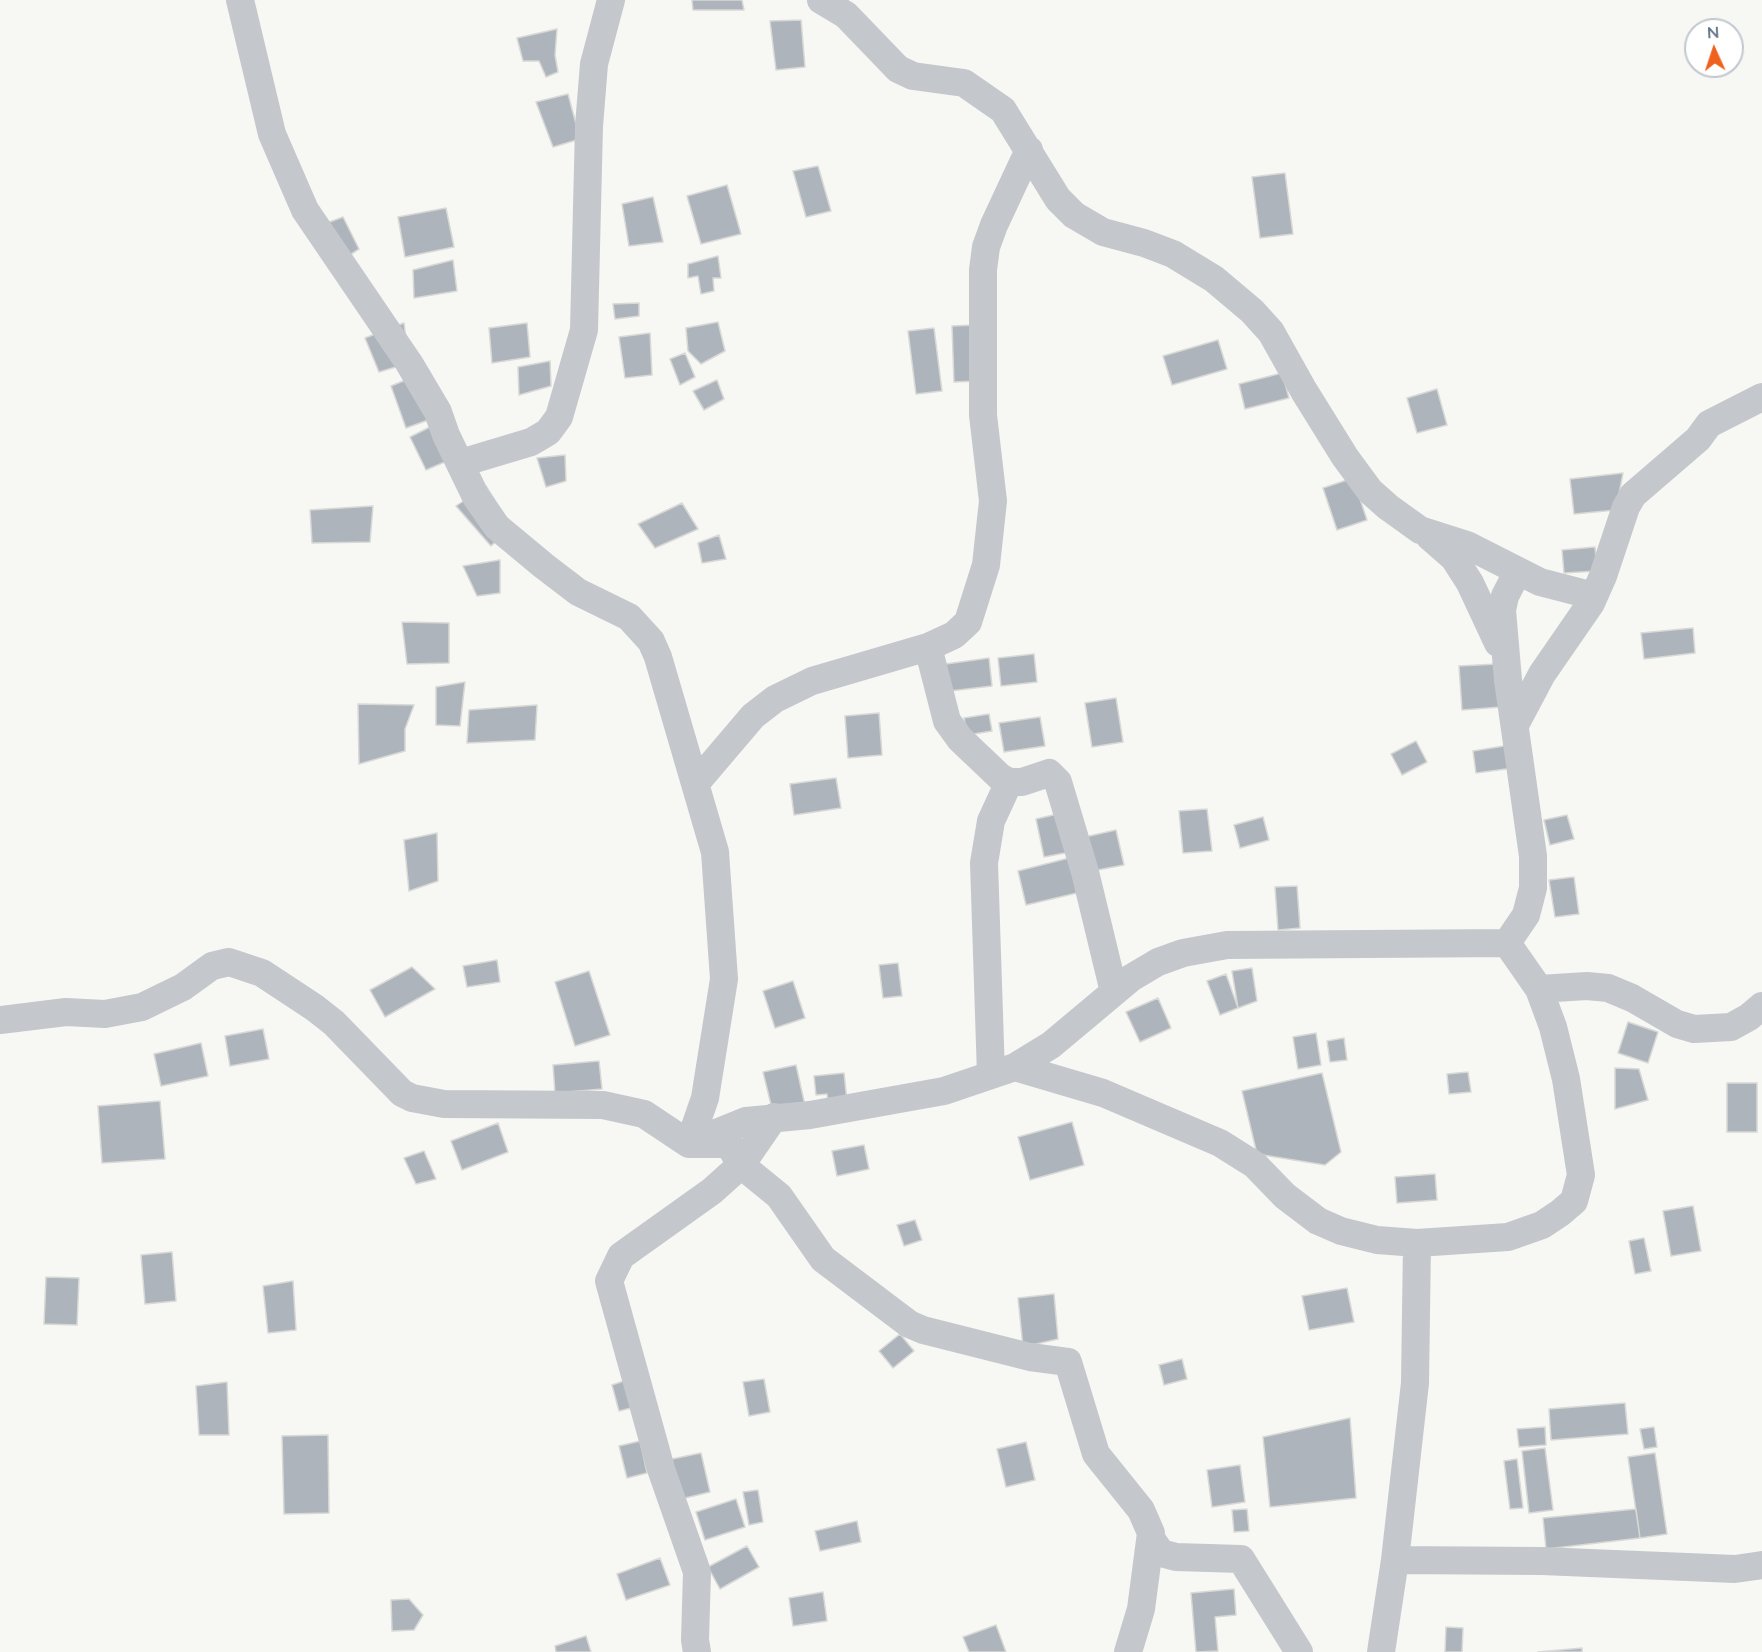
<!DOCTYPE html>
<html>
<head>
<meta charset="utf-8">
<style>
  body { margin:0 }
  #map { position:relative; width:1762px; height:1652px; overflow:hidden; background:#f7f7f4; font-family:Lato,sans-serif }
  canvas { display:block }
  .north { position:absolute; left:1684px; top:18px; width:60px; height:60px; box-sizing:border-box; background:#fff; border:2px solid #c1c7cf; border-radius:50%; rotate:357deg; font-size:16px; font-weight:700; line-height:24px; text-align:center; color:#647487 }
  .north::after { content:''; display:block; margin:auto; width:21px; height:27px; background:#ee621d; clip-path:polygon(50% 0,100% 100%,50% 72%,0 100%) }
</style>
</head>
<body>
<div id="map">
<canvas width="1762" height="1652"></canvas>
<div class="north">N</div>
</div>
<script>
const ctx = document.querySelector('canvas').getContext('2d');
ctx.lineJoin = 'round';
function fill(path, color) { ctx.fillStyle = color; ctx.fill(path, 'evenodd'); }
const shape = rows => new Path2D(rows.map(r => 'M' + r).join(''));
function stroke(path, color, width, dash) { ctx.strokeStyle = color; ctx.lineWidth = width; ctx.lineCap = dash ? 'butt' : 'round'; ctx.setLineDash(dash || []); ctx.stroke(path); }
const building = shape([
  [692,0,742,0,744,10,693,10,692,0],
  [801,20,805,67,776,70,770,21,801,20],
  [557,29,555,55,558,72,546,77,539,61,523,61,517,38,557,29],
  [568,94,580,139,553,147,536,102,568,94],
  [818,166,831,211,806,217,793,171,818,166],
  [1285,173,1293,234,1260,238,1252,177,1285,173],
  [727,185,741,234,701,244,687,196,727,185],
  [653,197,663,242,629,246,622,204,653,197],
  [446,208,454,247,405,257,398,217,446,208],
  [343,217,359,249,331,267,311,229,343,217],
  [718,256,721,278,713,278,714,291,701,294,698,276,688,278,688,264,718,256],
  [453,260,457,291,414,298,413,270,453,260],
  [639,303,639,316,615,319,613,304,639,303],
  [718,322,725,351,701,364,688,351,686,328,718,322],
  [404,323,409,363,379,372,365,338,404,323],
  [527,323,530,357,492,363,489,328,527,323],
  [975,325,977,381,954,382,952,326,975,325],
  [934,328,942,391,916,394,908,331,934,328],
  [650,333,652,375,625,378,619,337,650,333],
  [1218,340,1227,369,1172,385,1163,356,1218,340],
  [685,353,695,377,680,385,670,359,685,353],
  [550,361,551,386,519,395,518,367,550,361],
  [423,373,431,419,406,428,391,386,423,373],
  [1282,373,1289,398,1245,409,1239,384,1282,373],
  [717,380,724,399,704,410,693,391,717,380],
  [1437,389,1447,425,1417,433,1407,398,1437,389],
  [436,424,447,461,426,470,410,437,436,424],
  [565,455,566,481,546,487,537,458,565,455],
  [1623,473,1616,510,1574,514,1570,479,1623,473],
  [1353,478,1367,520,1337,530,1323,488,1353,478],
  [486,486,511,526,491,546,456,506,486,486],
  [682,503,698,529,655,548,638,524,682,503],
  [373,506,370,542,312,543,310,510,373,506],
  [719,535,726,559,702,563,698,543,719,535],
  [1595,547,1597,571,1564,573,1562,550,1595,547],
  [500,560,500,593,477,596,463,566,500,560],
  [402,622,449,623,449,663,407,664,402,622],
  [1693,628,1695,653,1644,659,1641,633,1693,628],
  [1034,654,1037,682,1001,686,998,658,1034,654],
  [989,658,992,686,950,691,946,664,989,658],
  [1498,664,1501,707,1462,710,1459,666,1498,664],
  [465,682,460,726,436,725,436,687,465,682],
  [1116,698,1123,742,1092,747,1085,703,1116,698],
  [358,704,414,705,405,729,405,751,359,764,358,704],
  [537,705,535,740,467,743,469,710,537,705],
  [879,713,882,755,848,758,845,716,879,713],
  [989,714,992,731,967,735,964,718,989,714],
  [1040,717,1045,746,1004,752,999,723,1040,717],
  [1416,741,1427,762,1402,775,1391,754,1416,741],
  [1510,745,1513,768,1476,773,1473,751,1510,745],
  [836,778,841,808,794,815,790,784,836,778],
  [1207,809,1212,851,1183,853,1179,811,1207,809],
  [1062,813,1070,852,1044,857,1036,819,1062,813],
  [1567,815,1574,839,1550,845,1544,820,1567,815],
  [1263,817,1269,840,1240,848,1234,825,1263,817],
  [1116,830,1124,865,1092,871,1085,837,1116,830],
  [437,833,438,881,409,891,404,840,437,833],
  [1073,857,1081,892,1026,905,1018,871,1073,857],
  [1574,877,1579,914,1555,917,1549,880,1574,877],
  [1297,886,1300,928,1278,930,1275,887,1297,886],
  [497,960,500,982,467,987,463,966,497,960],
  [898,963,902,996,883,998,879,965,898,963],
  [412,967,435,989,385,1017,370,990,412,967],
  [1252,968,1257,1001,1238,1008,1232,971,1252,968],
  [589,971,610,1035,575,1046,555,982,589,971],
  [1226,974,1238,1008,1220,1015,1207,981,1226,974],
  [793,981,805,1018,775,1028,763,991,793,981],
  [1158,998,1171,1028,1140,1042,1126,1012,1158,998],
  [1628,1022,1658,1032,1648,1063,1618,1053,1628,1022],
  [263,1029,269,1059,230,1066,225,1036,263,1029],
  [1316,1033,1321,1065,1298,1069,1293,1037,1316,1033],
  [1344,1038,1347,1060,1330,1062,1327,1041,1344,1038],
  [201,1043,208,1076,161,1086,154,1054,201,1043],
  [599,1061,602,1089,555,1093,553,1065,599,1061],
  [796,1065,806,1110,774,1117,763,1072,796,1065],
  [1615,1068,1639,1069,1648,1100,1615,1109,1615,1068],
  [1468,1072,1471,1092,1449,1094,1447,1074,1468,1072],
  [844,1073,847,1101,828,1103,827,1094,816,1095,814,1076,844,1073],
  [1322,1073,1341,1152,1325,1165,1257,1154,1242,1091,1322,1073],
  [1727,1083,1757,1083,1757,1132,1727,1132,1727,1083],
  [160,1101,165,1159,102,1163,98,1106,160,1101],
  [1072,1122,1084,1165,1030,1180,1018,1137,1072,1122],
  [498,1123,508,1152,462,1170,451,1141,498,1123],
  [864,1145,869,1169,837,1176,832,1151,864,1145],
  [424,1151,436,1179,416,1184,404,1158,424,1151],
  [1435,1174,1437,1200,1397,1203,1395,1177,1435,1174],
  [1693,1206,1701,1251,1671,1256,1663,1211,1693,1206],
  [915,1220,922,1240,904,1246,897,1225,915,1220],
  [1644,1238,1651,1271,1635,1274,1629,1241,1644,1238],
  [172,1252,176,1301,145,1304,141,1255,172,1252],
  [46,1277,79,1278,77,1325,44,1324,46,1277],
  [293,1281,296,1330,268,1333,263,1286,293,1281],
  [1347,1288,1354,1322,1309,1330,1302,1296,1347,1288],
  [1054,1294,1058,1339,1023,1347,1018,1298,1054,1294],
  [900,1334,914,1351,893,1368,879,1351,900,1334],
  [1182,1359,1187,1379,1164,1385,1159,1365,1182,1359],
  [764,1379,770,1412,749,1416,743,1382,764,1379],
  [627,1380,635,1407,619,1411,612,1385,627,1380],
  [227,1382,229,1435,199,1435,196,1386,227,1382],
  [1625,1403,1628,1434,1551,1440,1549,1409,1625,1403],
  [1350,1418,1356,1498,1270,1507,1263,1437,1350,1418],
  [1545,1427,1546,1445,1519,1447,1517,1429,1545,1427],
  [1654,1427,1657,1447,1644,1449,1640,1429,1654,1427],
  [328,1435,329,1513,284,1514,282,1436,328,1435],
  [640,1441,647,1473,627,1478,619,1446,640,1441],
  [1026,1442,1035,1480,1006,1487,997,1449,1026,1442],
  [1545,1448,1553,1510,1529,1513,1522,1451,1545,1448],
  [701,1453,710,1492,681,1499,672,1459,701,1453],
  [1655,1453,1667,1534,1640,1538,1628,1457,1655,1453],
  [1517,1459,1523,1508,1510,1509,1504,1461,1517,1459],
  [1240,1465,1245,1502,1212,1507,1207,1470,1240,1465],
  [758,1490,763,1522,749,1525,743,1492,758,1490],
  [736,1499,745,1527,705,1540,696,1512,736,1499],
  [1247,1509,1249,1531,1234,1532,1232,1510,1247,1509],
  [1636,1509,1640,1538,1546,1549,1543,1518,1636,1509],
  [857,1521,861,1542,820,1551,815,1531,857,1521],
  [747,1546,759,1567,720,1589,708,1567,747,1546],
  [660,1558,670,1585,626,1600,617,1574,660,1558],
  [1234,1589,1236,1615,1215,1617,1218,1651,1196,1652,1191,1593,1234,1589],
  [823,1592,827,1621,793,1626,789,1598,823,1592],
  [409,1599,423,1615,414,1630,392,1631,391,1600,409,1599],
  [996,1625,1006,1652,969,1652,963,1637,996,1625],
  [1446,1627,1463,1628,1462,1652,1445,1652,1446,1627],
  [586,1636,591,1652,556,1652,555,1646,586,1636],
  [1582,1648,1582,1652,1538,1652,1582,1648]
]);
fill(building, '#adb4bb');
stroke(building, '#d8d9d6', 1.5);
stroke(shape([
  [240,0,272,134,305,210,409,363,438,412,446,435,476,497,497,527,544,566,578,592,629,617,651,641,658,657,715,852,724,979,705,1098,689,1144],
  [821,0,846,15,898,69,913,76,964,83,1003,110,1058,199,1074,215,1103,232,1144,243,1173,254,1214,279,1252,311,1271,332,1304,391,1345,457,1370,491,1388,507,1420,530,1467,545,1540,582,1594,596],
  [461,463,531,442,548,432,559,417,584,330,589,126,594,64,611,0],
  [1430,537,1454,558,1470,583,1498,643],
  [928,647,947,721,960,739,1000,777,1009,782,1022,782,1049,773,1058,782,1085,872,1114,992],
  [1515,725,1542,674,1591,603,1603,576,1626,507,1633,495,1698,439,1709,424,1762,397],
  [696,783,753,716,775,699,812,681,928,647,954,635,968,622,986,565,993,501,983,415,983,270,986,247,994,225,1029,150],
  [1507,943,1526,915,1533,888,1533,856,1508,680,1502,610,1505,596,1518,571],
  [1539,989,1587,986,1608,988,1632,998,1677,1024,1694,1029,1731,1027,1749,1017,1762,1006],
  [0,1020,66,1012,105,1014,142,1007,183,987,212,966,229,962,262,973,315,1008,334,1023,402,1093,412,1098,444,1104,603,1105,644,1114,689,1144,729,1144,741,1165,779,1196,823,1259,909,1324,923,1330,1030,1357,1068,1362,1096,1454,1141,1510,1151,1533,1141,1609,1128,1652],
  [1015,1067,1103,1093,1220,1143,1255,1165,1285,1196,1318,1221,1341,1231,1377,1240,1417,1243,1508,1237,1542,1225,1560,1213,1574,1201,1581,1175,1566,1079,1553,1027,1539,989,1507,943],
  [991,1075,984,863,991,821,1009,782],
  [699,1140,746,1121,810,1115,944,1091,1015,1067,1051,1045,1131,978,1158,962,1183,953,1227,945,1507,943],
  [1152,1540,1161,1553,1176,1557,1241,1559,1299,1652],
  [1395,1560,1542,1561,1735,1569,1762,1565],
  [697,1652,695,1640,697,1572,661,1469,609,1281,621,1256,712,1191,741,1165,774,1117],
  [1381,1652,1395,1560,1415,1383,1417,1243]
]), '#c4c7cc', 28);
</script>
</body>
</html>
